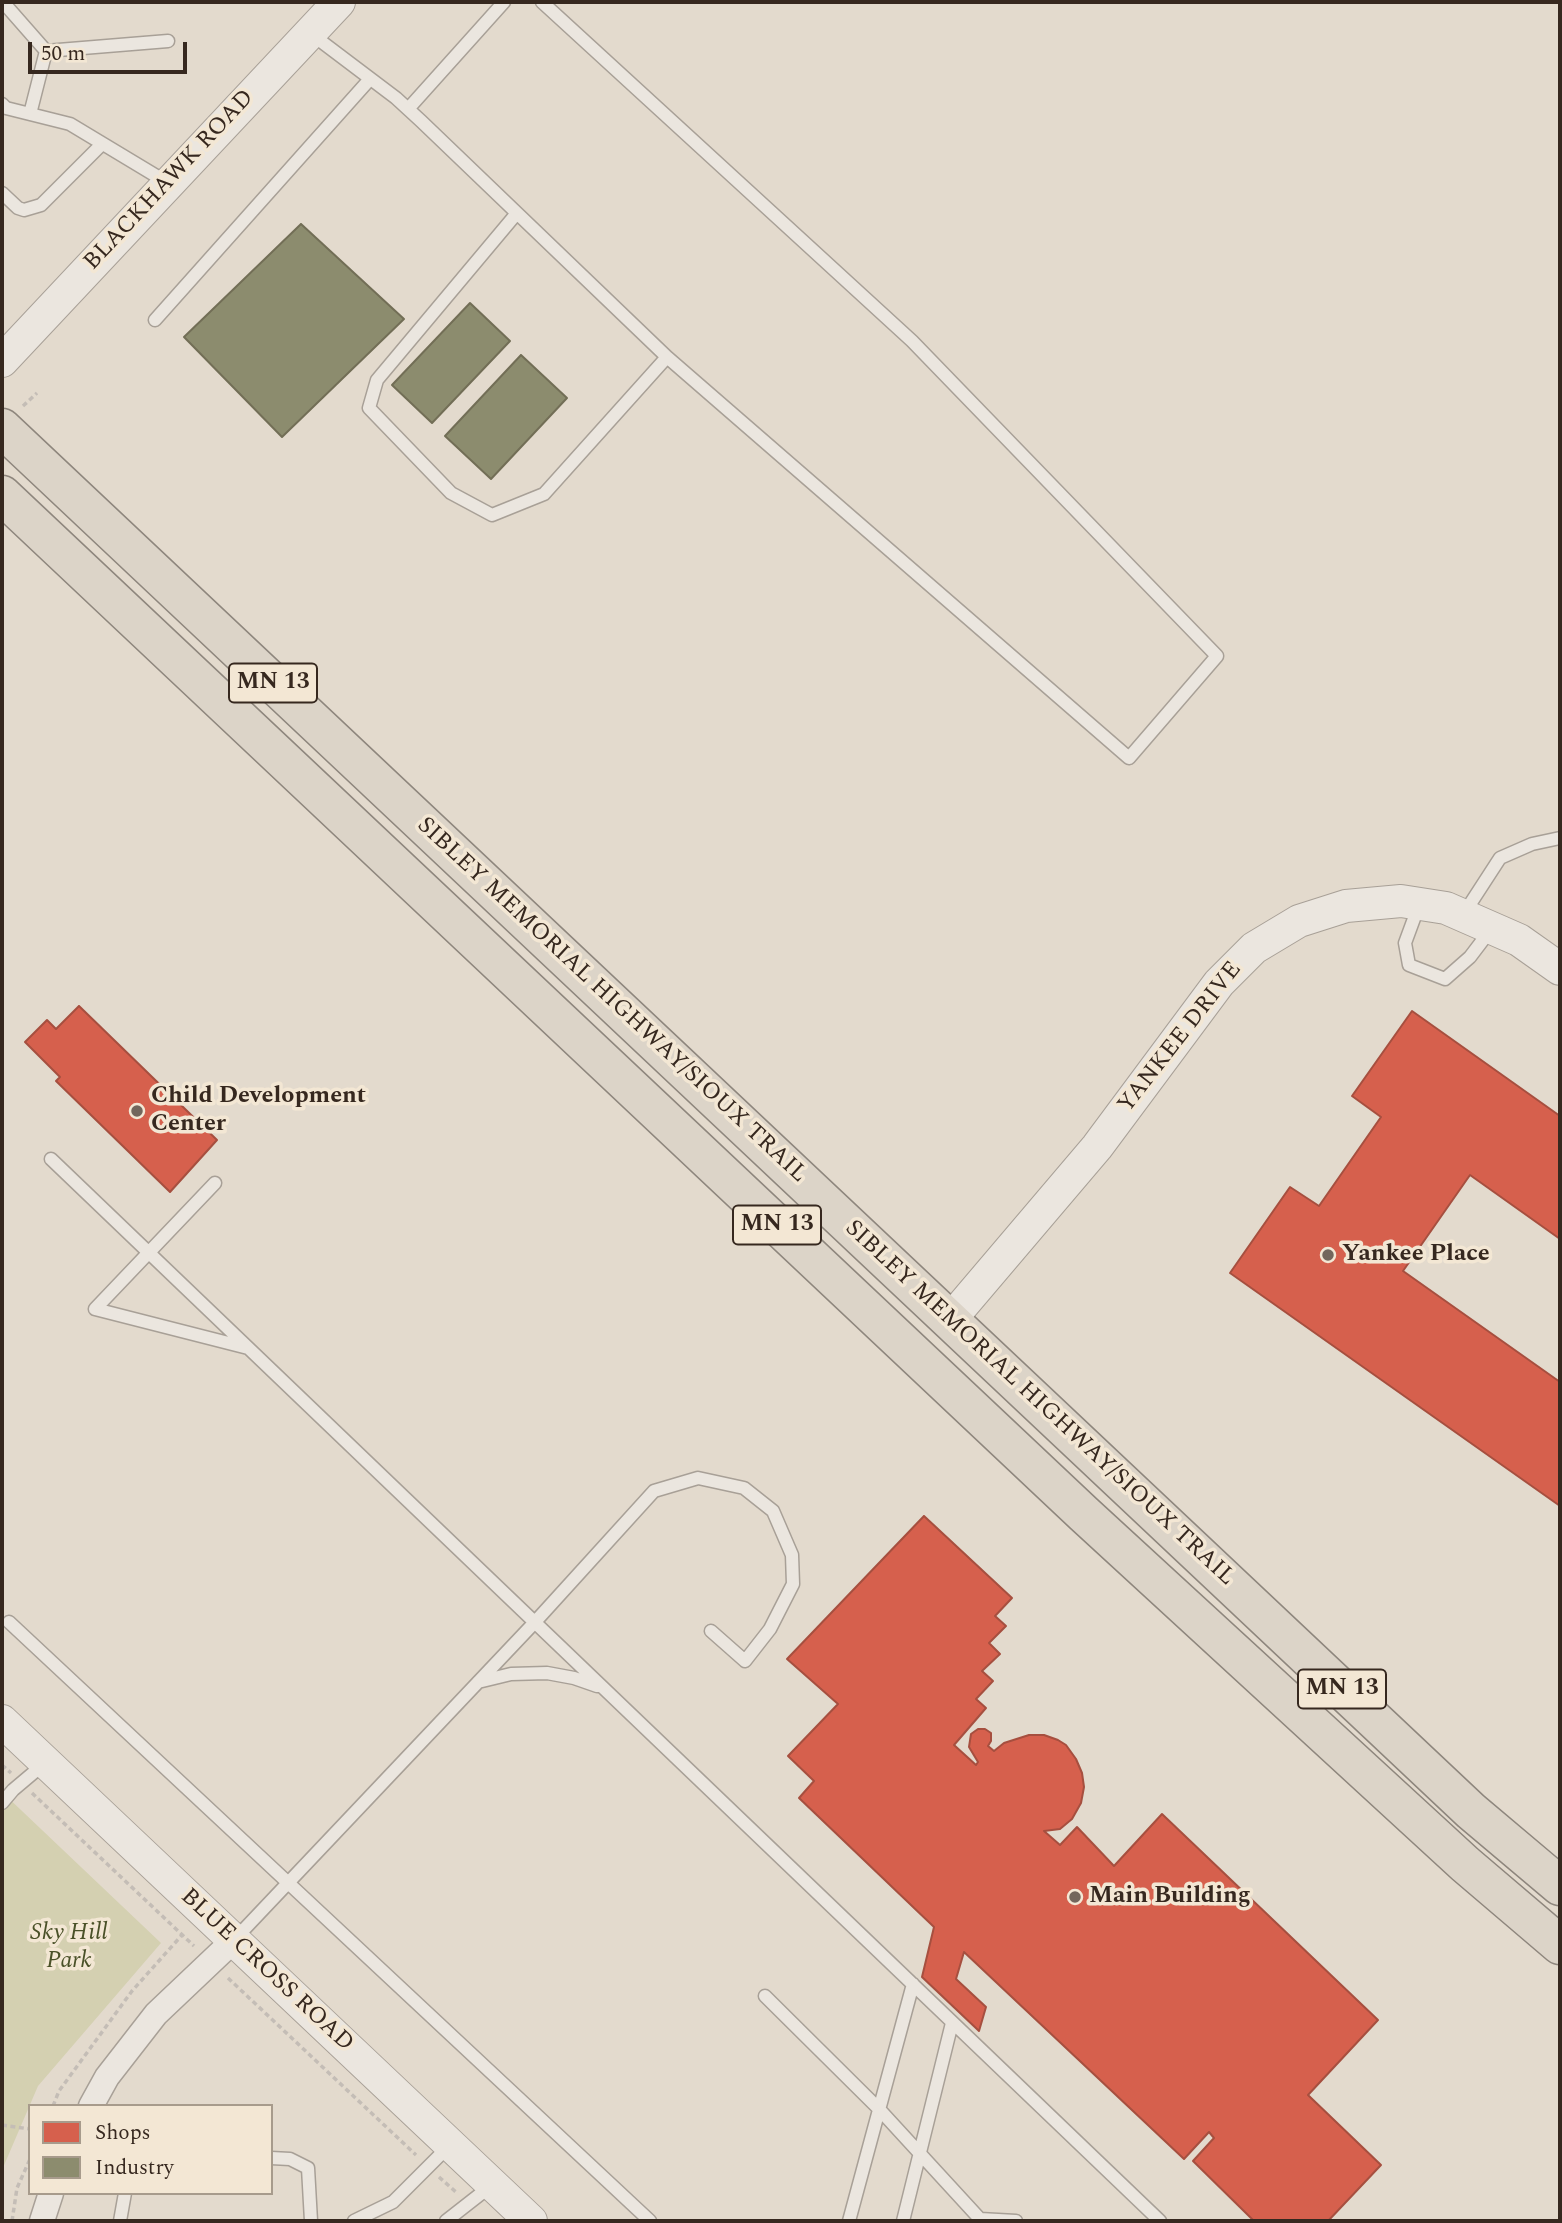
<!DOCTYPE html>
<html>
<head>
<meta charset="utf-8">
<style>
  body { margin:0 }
  #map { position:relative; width:1562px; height:2223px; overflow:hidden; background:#e3dacd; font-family:Spectral,serif }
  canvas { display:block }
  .frame { position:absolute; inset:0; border:4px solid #36281f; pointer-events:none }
  .legend { position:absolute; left:28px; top:2104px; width:245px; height:91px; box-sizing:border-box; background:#f3e7d4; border:2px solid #a79b8c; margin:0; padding:9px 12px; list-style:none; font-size:21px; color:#36281f }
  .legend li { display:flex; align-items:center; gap:14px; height:35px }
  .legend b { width:35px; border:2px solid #a79b8c }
  .scale { position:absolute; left:28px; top:42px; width:159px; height:32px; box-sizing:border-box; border:4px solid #36281f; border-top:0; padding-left:9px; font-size:21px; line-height:24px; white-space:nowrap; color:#36281f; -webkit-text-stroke:5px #f3e7d4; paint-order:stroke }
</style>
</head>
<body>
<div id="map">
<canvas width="1562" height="2223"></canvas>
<div class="frame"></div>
<ul class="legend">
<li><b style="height:19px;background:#d6604d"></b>Shops</li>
<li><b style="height:19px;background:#8c8c6e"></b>Industry</li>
</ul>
<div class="scale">50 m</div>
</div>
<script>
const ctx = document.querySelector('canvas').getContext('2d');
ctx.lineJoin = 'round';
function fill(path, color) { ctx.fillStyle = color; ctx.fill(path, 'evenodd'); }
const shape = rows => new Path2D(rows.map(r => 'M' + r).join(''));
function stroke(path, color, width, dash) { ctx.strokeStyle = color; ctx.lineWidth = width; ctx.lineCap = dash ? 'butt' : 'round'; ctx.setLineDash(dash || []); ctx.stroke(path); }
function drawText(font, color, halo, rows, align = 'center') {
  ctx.font = font + ' Spectral,serif'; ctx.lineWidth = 7; ctx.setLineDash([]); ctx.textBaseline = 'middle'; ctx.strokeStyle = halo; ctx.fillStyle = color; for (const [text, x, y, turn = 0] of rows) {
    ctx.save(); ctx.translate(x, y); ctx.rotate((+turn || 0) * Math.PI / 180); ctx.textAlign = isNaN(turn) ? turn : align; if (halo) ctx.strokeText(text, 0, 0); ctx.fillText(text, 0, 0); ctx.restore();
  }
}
fill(shape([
  [2,1792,161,1943,38,2086,2,2170]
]), '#d4d0b1');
const shops = shape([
  [79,1006,217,1140,170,1192,56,1081,60,1077,25,1042,47,1020,56,1029,79,1006],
  [1412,1011,1560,1116,1560,1239,1470,1175,1403,1271,1560,1382,1560,1506,1230,1273,1290,1187,1319,1206,1381,1117,1352,1096,1412,1011],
  [924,1516,1012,1598,995,1616,1006,1626,989,1643,1000,1654,982,1671,993,1681,976,1699,986,1708,954,1745,976,1765,978,1762,969,1747,971,1734,978,1729,985,1729,991,1733,991,1741,988,1746,994,1751,1004,1743,1029,1735,1044,1735,1058,1740,1066,1745,1076,1759,1082,1773,1084,1787,1081,1803,1072,1819,1060,1829,1044,1831,1060,1845,1077,1827,1114,1866,1162,1814,1378,2020,1308,2095,1381,2165,1328,2221,1254,2221,1193,2161,1214,2138,1209,2132,1184,2159,964,1952,956,1979,986,2007,979,2031,922,1977,934,1927,799,1798,814,1781,788,1756,838,1704,787,1659,924,1516]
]);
fill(shops, '#d6604d');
stroke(shops, '#a64f3f', 2);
const industry = shape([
  [301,224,404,319,282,437,184,337,301,224],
  [470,303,510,341,432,423,392,385,470,303],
  [521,355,567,398,491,479,445,436,521,355]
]);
fill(industry, '#8c8c6e');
stroke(industry, '#726e56', 2);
const service = shape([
  [3,2,46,51,30,114],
  [542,2,912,341,1217,656,1129,758,667,357],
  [310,33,396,98,421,121,667,357,544,494,492,515,451,493,369,408,377,380,517,213],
  [46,51,168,41],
  [2,104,6,108,70,124,168,183],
  [408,109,504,2],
  [2,193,18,208,24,210,41,205,102,144],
  [155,320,370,79],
  [1419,905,1405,943,1409,965,1445,979,1470,957,1492,928],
  [1463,915,1500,858,1532,844,1560,838],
  [51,1159,1160,2221],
  [215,1183,95,1309,248,1348],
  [9,1622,650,2221],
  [478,1682,511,1674,547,1673,574,1678,597,1686],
  [2,1803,13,1790,45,1763],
  [234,1940,535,1622,654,1491,698,1478,744,1488,773,1511,792,1555,793,1584,770,1629,745,1661,711,1631],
  [765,1996,879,2109,980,2219,1016,2221],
  [271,2158,290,2159,308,2168,311,2221],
  [120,2221,125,2193],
  [354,2221,393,2202,450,2145],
  [446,2221,492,2185],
  [849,2221,913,1984],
  [903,2221,952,2023]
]);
const minor = shape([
  [91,2106,107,2077,156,2014,233,1941],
  [42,2221,51,2193]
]);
const tertiary = shape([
  [2,361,339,2],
  [950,1320,1097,1147,1219,983,1254,948,1299,921,1346,906,1401,901,1446,908,1519,940,1560,969],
  [2,1721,531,2221]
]);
const trunk = shape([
  [2,428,1471,1811,1560,1886],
  [2,495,1084,1514,1465,1864,1560,1945]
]);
stroke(service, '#a8a097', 15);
stroke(minor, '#a8a097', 27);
stroke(tertiary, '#a8a097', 34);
stroke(trunk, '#8e867d', 41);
stroke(shape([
  [23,406,37,393],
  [2,1765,11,1773],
  [32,1793,194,1946],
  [228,1978,416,2155],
  [53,2106,59,2091,132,1991,182,1935],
  [2,2125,30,2129],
  [439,2177,457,2193],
  [12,2221,17,2188,30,2159]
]), '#c4bdb6', 3.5, [5, 3.5]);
stroke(service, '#ebe6df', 12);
stroke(minor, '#ebe6df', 24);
stroke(tertiary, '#ebe6df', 32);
stroke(trunk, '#dcd4c8', 38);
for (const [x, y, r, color] of [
  [137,1111,7,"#73665c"],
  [1328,1255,7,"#73665c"],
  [1075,1897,7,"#73665c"]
]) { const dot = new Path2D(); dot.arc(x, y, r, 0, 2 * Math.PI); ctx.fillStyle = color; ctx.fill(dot); stroke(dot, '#f3e7d4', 2.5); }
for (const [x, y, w] of [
  [273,683,88],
  [777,1225,88],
  [1342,1689,88]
]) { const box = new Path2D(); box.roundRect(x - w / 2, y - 19.5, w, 39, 5); ctx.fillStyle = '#f3e7d4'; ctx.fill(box); stroke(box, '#36281f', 2); }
drawText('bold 23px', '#36281f', null, [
  ["MN 13",273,683],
  ["MN 13",777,1225],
  ["MN 13",1342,1689]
]);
drawText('24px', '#36281f', '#f3e7d4', [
  ["BLACKHAWK ROAD",170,181,-47],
  ["SIBLEY MEMORIAL HIGHWAY/SIOUX TRAIL",611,1001,43],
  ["YANKEE DRIVE",1181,1038,-52],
  ["SIBLEY MEMORIAL HIGHWAY/SIOUX TRAIL",1039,1404,43],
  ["BLUE CROSS ROAD",266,1971,43]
]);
drawText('bold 24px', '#36281f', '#f3e7d4', [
  ["Child Development",151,1097],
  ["Center",151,1125],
  ["Yankee Place",1342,1255],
  ["Main Building",1089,1897]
], 'left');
drawText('italic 24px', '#4a5128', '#f3e7d4', [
  ["Sky Hill",69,1934],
  ["Park",69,1962]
]);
</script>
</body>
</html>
